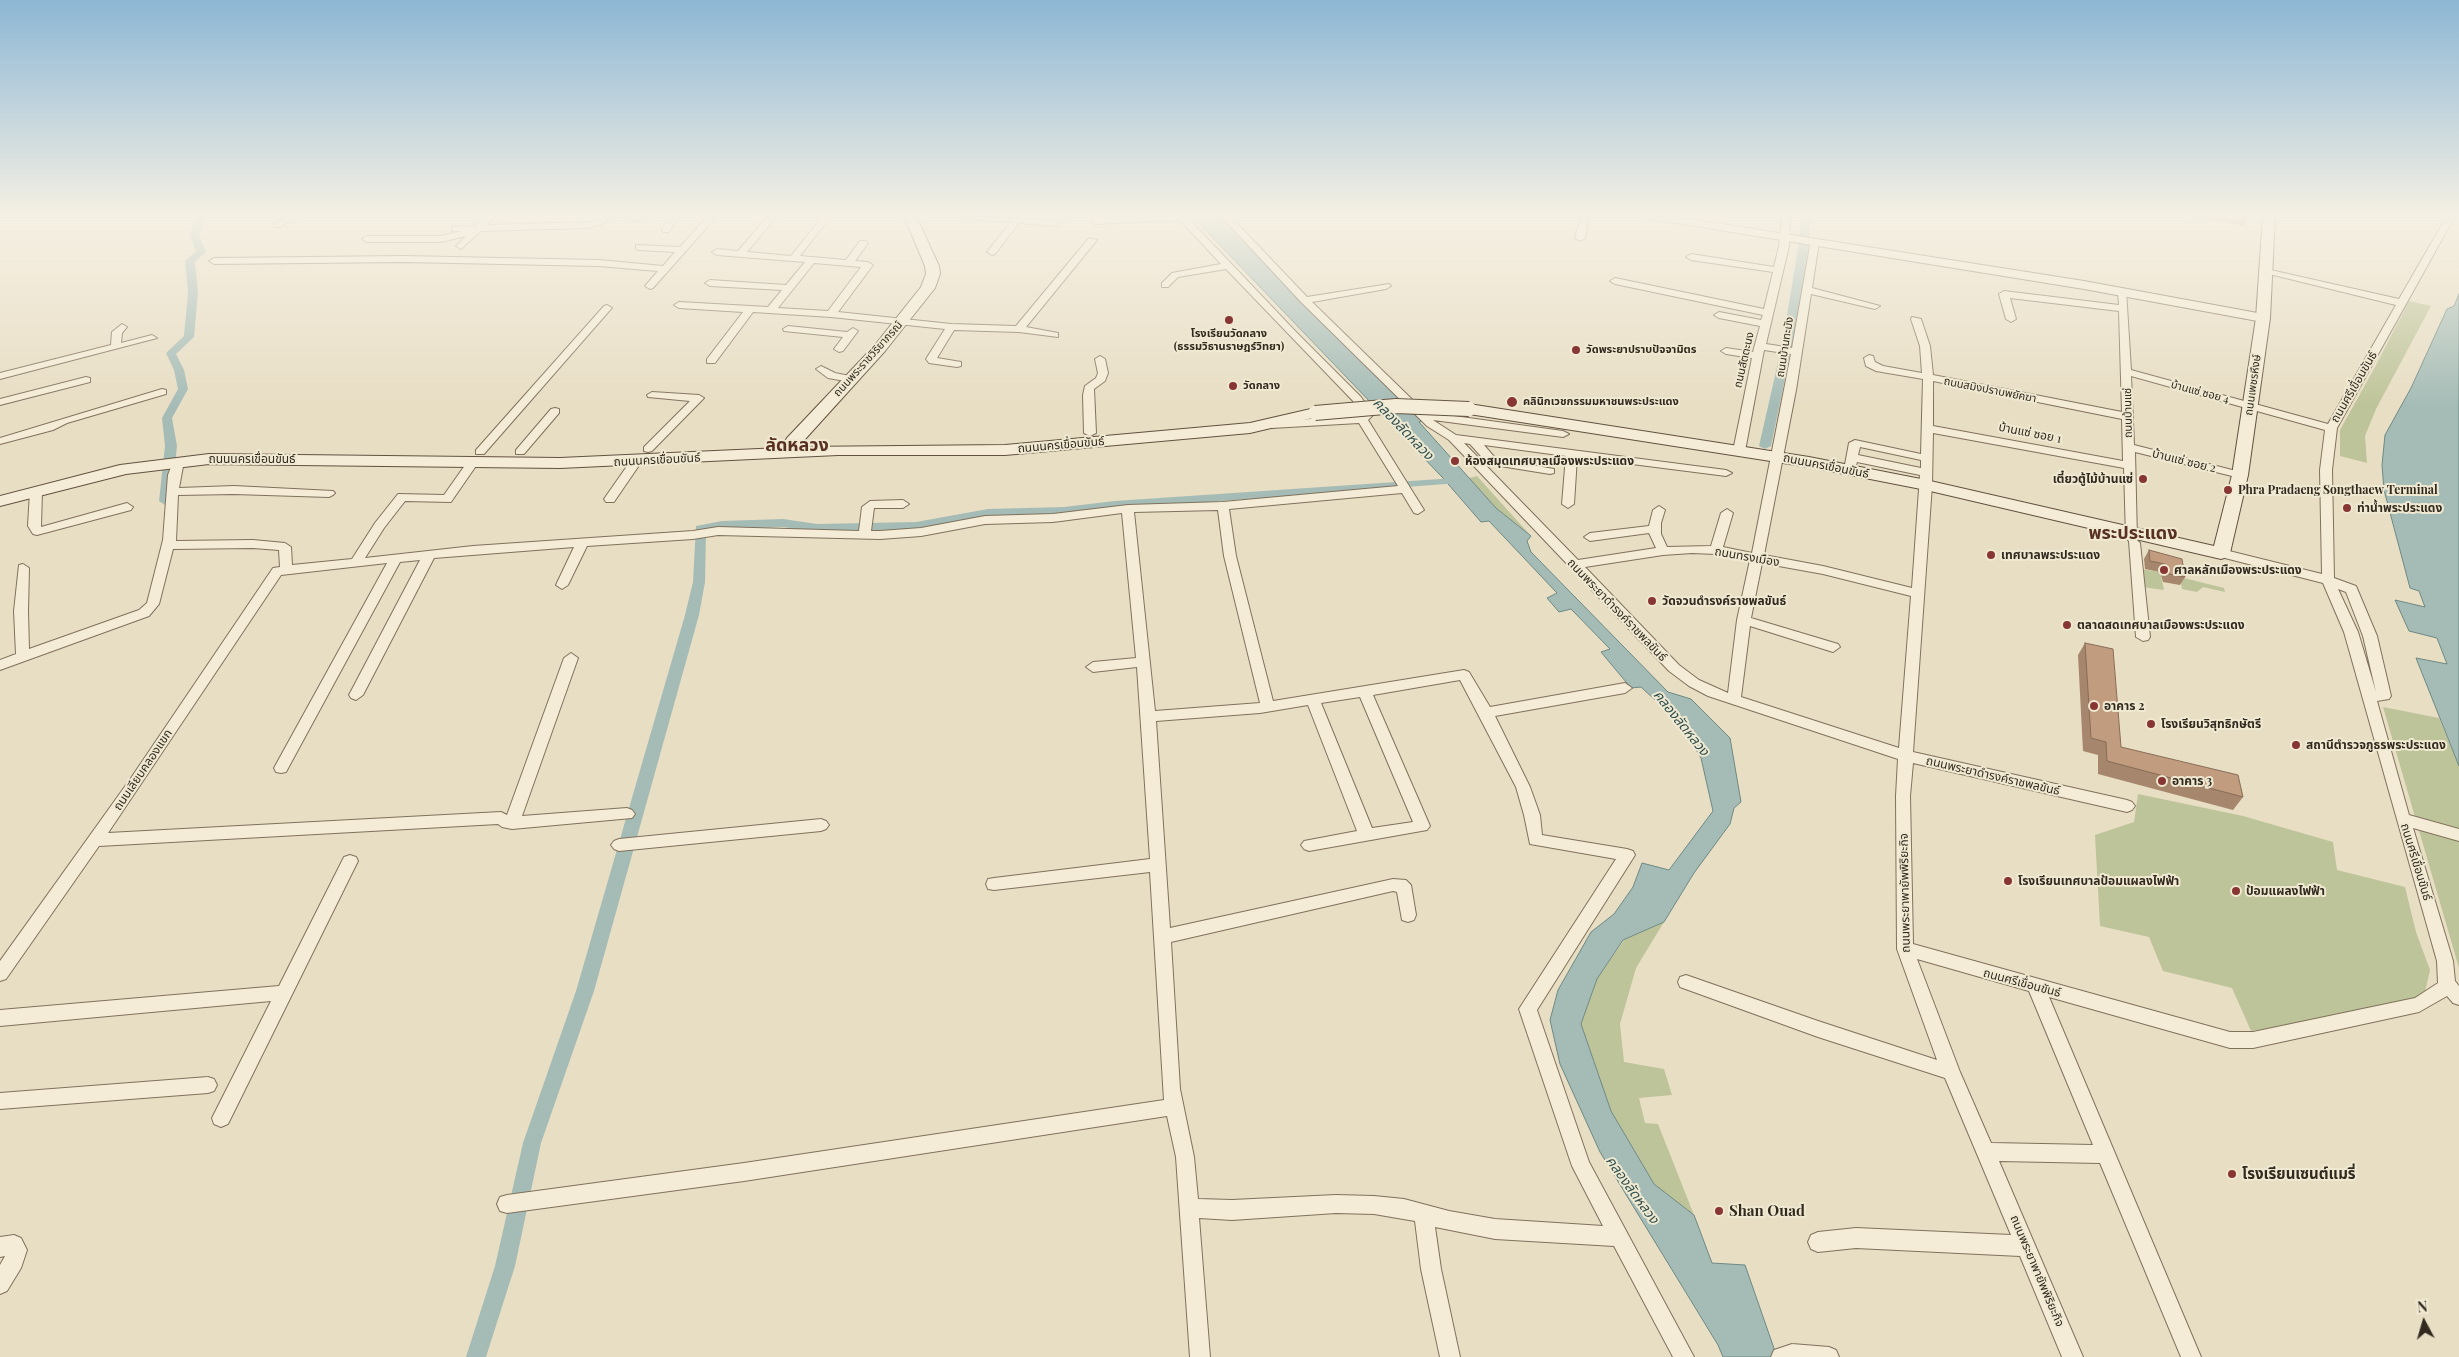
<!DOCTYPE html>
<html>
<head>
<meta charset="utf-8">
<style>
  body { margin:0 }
  #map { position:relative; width:2459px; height:1357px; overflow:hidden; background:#e8dec4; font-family:"Playfair Display",serif }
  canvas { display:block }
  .north { position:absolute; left:2399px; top:1297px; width:50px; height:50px; -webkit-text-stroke:4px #f0e9d2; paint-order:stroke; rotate:354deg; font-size:14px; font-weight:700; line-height:20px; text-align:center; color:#32291f }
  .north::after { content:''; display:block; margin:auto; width:18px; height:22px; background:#32291f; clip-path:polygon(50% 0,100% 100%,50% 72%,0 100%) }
</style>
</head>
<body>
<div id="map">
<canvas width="2459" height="1357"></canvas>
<div class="north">N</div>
</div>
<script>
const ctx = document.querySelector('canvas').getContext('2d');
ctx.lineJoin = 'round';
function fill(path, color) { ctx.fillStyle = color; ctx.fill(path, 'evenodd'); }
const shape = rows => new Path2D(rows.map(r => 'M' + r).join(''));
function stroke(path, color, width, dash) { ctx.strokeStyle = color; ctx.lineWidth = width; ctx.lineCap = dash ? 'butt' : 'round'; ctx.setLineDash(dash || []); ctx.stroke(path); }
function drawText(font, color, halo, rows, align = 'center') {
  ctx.font = font + ' "Playfair Display","Noto Sans Thai",serif'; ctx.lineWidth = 4; ctx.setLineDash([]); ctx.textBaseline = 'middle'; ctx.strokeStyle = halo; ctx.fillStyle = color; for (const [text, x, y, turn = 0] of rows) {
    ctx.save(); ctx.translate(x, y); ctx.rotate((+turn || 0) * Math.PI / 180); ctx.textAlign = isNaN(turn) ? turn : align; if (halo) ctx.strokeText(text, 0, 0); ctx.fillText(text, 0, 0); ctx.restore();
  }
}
fill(shape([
  [2409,301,2431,306,2376,409,2365,436,2367,463,2340,456,2340,430,2375,367],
  [1477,476,1531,536,1496,508,1469,478],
  [2141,569,2160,572,2164,590,2142,587],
  [2180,577,2224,588,2225,592,2203,587,2197,592,2182,589],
  [2383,707,2439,718,2459,766,2459,968],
  [2138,794,2243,816,2333,842,2337,870,2405,887,2416,932,2430,970,2424,997,2323,1021,2251,1031,2232,988,2163,971,2149,937,2100,926,2095,835,2134,822],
  [1664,922,1636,968,1620,1024,1624,1062,1664,1069,1672,1095,1639,1098,1645,1123,1658,1124,1694,1215,1654,1184,1611,1111,1581,1024,1597,979,1624,940]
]), '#bec499');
const water = shape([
  [1192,216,1222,216,1423,421,1419,422,1496,508,1531,536,1527,541,1531,552,1668,692,1691,699,1730,738,1741,802,1734,808,1730,824,1694,873,1664,922,1623,940,1597,979,1581,1024,1611,1111,1654,1184,1694,1215,1712,1263,1745,1265,1777,1357,1723,1357,1718,1345,1600,1152,1560,1064,1550,1020,1558,990,1591,932,1614,914,1633,887,1642,863,1669,870,1713,811,1701,758,1680,723,1641,687,1631,688,1601,652,1610,649,1571,609,1559,612,1547,598,1557,593,1489,521,1481,522,1442,477,1192,216],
  [2459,294,2459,766,2416,658,2447,664,2437,638,2409,631,2395,600,2425,607,2419,591,2410,588,2384,490,2382,465,2385,435,2411,388,2447,309,2454,306,2459,294]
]);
fill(water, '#a5bcb6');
stroke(water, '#6d8883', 1);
fill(shape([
  [199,216,207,216,199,234,206,252,195,262,198,292,194,337,176,354,184,370,188,389,172,418,177,446,171,501,165,505,159,501,165,446,162,418,178,389,174,370,166,353,184,336,188,292,185,261,196,251,189,234,199,216],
  [1802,216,1810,216,1809,238,1805,240,1809,243,1792,345,1771,446,1765,449,1759,446,1782,345,1799,243,1803,240,1799,238,1802,216],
  [1455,478,1459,479,1459,483,1115,509,1064,515,988,517,916,530,817,532,783,527,722,529,706,532,705,582,699,615,594,991,541,1143,515,1266,486,1357,466,1357,495,1266,523,1143,576,991,685,615,693,582,696,526,722,521,783,519,817,524,916,522,988,509,1064,507,1115,501,1455,478]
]), '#a5bcb6');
const minor = shape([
  [288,216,298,216,280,227,274,227,274,223,288,216],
  [486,216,495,216,487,225,588,222,597,220,602,216,611,216,603,224,588,228,481,231,461,249,456,246,466,236,441,242,367,242,362,239,367,236,441,236,462,231,452,231,452,227,476,226,486,216],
  [632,216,648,216,634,221,630,218,632,216],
  [671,216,679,216,669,232,663,232,662,230,671,216],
  [708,216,717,216,653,288,650,289,645,286,658,271,599,266,404,262,214,264,209,261,214,258,404,256,599,260,663,266,675,252,639,250,636,249,636,245,680,247,708,216],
  [768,216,777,216,747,252,791,256,823,216,831,216,800,256,846,260,860,241,866,241,868,243,855,261,868,262,873,265,838,312,951,324,1016,326,1089,238,1097,240,1026,327,1058,333,1058,337,1019,332,954,330,937,358,961,362,961,366,957,367,929,363,926,359,945,329,831,317,753,312,715,363,707,363,707,359,743,312,679,308,674,305,679,302,768,307,782,290,710,286,705,283,710,280,786,285,805,262,717,255,712,252,717,249,738,251,768,216],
  [814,263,861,267,828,311,778,308,814,263],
  [962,216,1055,220,1060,216,1069,216,1057,226,1019,223,995,254,992,255,987,252,1011,222,966,219,962,216],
  [1151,216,1186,216,1297,333,1361,397,1373,415,1368,420,1424,510,1418,514,1414,513,1402,493,1229,509,1236,556,1273,701,1464,670,1469,672,1490,707,1625,683,1632,688,1625,693,1495,716,1530,787,1540,815,1542,835,1627,849,1633,851,1635,855,1537,1010,1589,1162,1694,1357,1673,1357,1614,1246,1495,1239,1435,1227,1441,1269,1460,1357,1440,1357,1421,1269,1415,1221,1374,1214,1336,1213,1232,1220,1199,1218,1210,1357,1190,1357,1176,1157,1167,1116,744,1181,507,1213,500,1211,497,1204,500,1197,507,1195,744,1163,1164,1100,1150,872,994,890,988,889,986,884,988,879,994,878,1150,859,1137,667,1093,672,1086,667,1093,662,1136,658,1122,513,1053,522,985,524,921,536,880,539,718,535,693,539,587,546,568,585,562,589,556,585,574,547,434,558,363,695,356,700,351,698,349,695,420,560,400,562,286,772,281,773,276,772,274,768,387,563,281,575,108,833,501,812,507,815,564,658,571,653,578,658,522,816,627,808,632,810,635,814,632,818,512,829,502,827,498,824,99,846,6,979,0,981,0,961,131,778,273,568,280,567,279,550,253,548,173,549,159,604,149,616,0,670,0,660,16,654,14,611,19,565,23,564,29,568,28,611,29,649,139,610,147,603,163,540,168,475,174,459,182,459,184,461,179,488,234,486,333,491,335,493,333,495,329,497,234,494,178,495,176,541,253,540,285,543,291,547,292,565,352,559,375,523,398,494,444,495,468,461,472,460,478,463,451,502,405,501,384,528,365,558,473,546,693,531,718,527,859,531,862,507,870,501,903,500,909,504,903,508,874,508,871,531,880,531,921,528,985,516,1053,514,1128,505,1223,502,1398,486,1359,423,1254,429,1252,427,1258,424,1362,414,1353,401,1226,269,1178,277,1168,287,1162,287,1162,283,1172,273,1221,264,1180,220,1094,224,1090,221,1094,218,1151,216],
  [1218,510,1224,556,1260,703,1155,711,1134,512,1218,510],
  [1460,680,1516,787,1524,815,1530,844,1616,859,1519,1009,1572,1166,1603,1226,1495,1219,1449,1211,1404,1199,1374,1196,1336,1195,1232,1200,1198,1199,1194,1157,1180,1089,1171,942,1393,891,1397,892,1402,920,1408,922,1414,920,1416,915,1411,885,1406,880,1393,879,1170,928,1156,721,1260,713,1308,705,1357,831,1304,841,1301,845,1304,849,1309,851,1427,830,1430,826,1373,695,1460,680],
  [1360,697,1413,822,1372,828,1321,703,1360,697],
  [1221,216,1230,216,1307,297,1389,284,1391,286,1386,289,1312,302,1425,412,1563,431,1569,434,1563,437,1433,420,1456,435,1726,470,1732,473,1726,476,1577,457,1574,504,1568,508,1562,504,1566,456,1484,445,1496,459,1554,469,1554,473,1550,474,1488,464,1470,444,1464,443,1578,560,1656,548,1649,533,1590,541,1584,537,1590,533,1649,526,1653,510,1659,506,1665,510,1661,523,1661,534,1667,547,1711,546,1721,513,1727,509,1733,513,1723,547,1752,553,1791,354,1764,350,1745,451,1743,453,1735,453,1733,451,1752,358,1726,354,1721,351,1726,348,1753,352,1760,326,1719,318,1714,315,1719,312,1761,320,1763,315,1615,284,1610,281,1615,278,1764,309,1773,272,1691,260,1686,257,1691,254,1774,267,1779,246,1782,216,1790,216,1789,246,1766,344,1792,348,1811,240,1819,242,1812,288,1880,306,1875,309,1811,294,1796,390,1764,555,1823,566,1912,588,1920,475,1857,462,1854,472,1850,473,1844,470,1849,443,1855,440,1921,454,1923,379,1876,371,1866,366,1864,358,1869,355,1873,356,1875,362,1883,366,1922,373,1920,346,1911,319,1912,317,1921,319,1930,346,1933,375,2122,412,2119,311,2010,298,2016,319,2011,322,2006,319,1999,294,2004,291,2119,305,2118,292,2126,290,2131,370,2328,424,2396,305,2261,272,2266,269,2399,299,2447,216,2455,216,2337,428,2332,470,2334,578,2356,586,2377,636,2391,696,2389,699,2377,701,2409,815,2459,829,2459,841,2413,828,2453,961,2455,981,2459,986,2459,1005,2453,1003,2447,996,2419,1012,2253,1048,2230,1048,2049,997,2201,1357,2181,1357,2100,1163,1999,1161,2083,1357,2062,1357,2020,1256,1856,1248,1818,1252,1811,1249,1808,1242,1811,1235,1818,1232,1856,1228,2011,1235,1945,1078,1818,1037,1680,987,1678,982,1680,977,1686,975,1818,1021,1937,1060,1897,949,1896,796,1898,759,1708,696,1689,686,1669,671,1449,440,1427,426,1301,302,1221,216],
  [2131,376,2325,430,2320,470,2322,574,2221,549,2215,553,2217,556,2323,583,2344,632,2437,961,2438,983,2415,998,2253,1032,2230,1032,1913,944,1910,796,1913,763,2127,812,2132,810,2135,806,2132,802,2127,800,1913,752,1932,485,1933,433,2124,468,2126,538,2129,541,2136,637,2143,641,2148,640,2150,637,2140,543,2137,540,2135,452,2240,478,2246,475,2244,473,2134,445,2131,376],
  [1933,381,2122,419,2123,461,1933,426,1933,381],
  [1860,447,1921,460,1921,468,1858,455,1860,447],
  [1692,553,1716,554,1750,560,1737,620,1728,693,1699,680,1679,665,1585,567,1663,555,1692,553],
  [1762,563,1823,574,1911,596,1899,748,1741,697,1750,626,1833,652,1840,647,1838,644,1751,618,1762,563],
  [2338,589,2346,592,2363,636,2376,692,2358,632,2338,589],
  [1917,959,2029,991,2093,1145,1991,1143,1960,1072,1917,959],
  [1581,216,1589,216,1585,238,1580,241,1575,238,1581,216],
  [607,305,612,308,610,310,484,454,476,454,476,450,604,306,607,305],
  [122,324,127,327,122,333,121,343,152,335,157,338,0,379,0,373,111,345,112,332,122,324],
  [788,326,847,332,853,328,858,331,843,351,839,352,834,349,843,337,784,331,783,329,788,326],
  [1100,356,1105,359,1108,373,1105,381,1094,389,1096,433,1090,436,1084,433,1083,395,1085,386,1096,378,1098,373,1095,359,1100,356],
  [821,366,835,373,855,377,856,379,851,382,828,378,816,369,821,366],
  [86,377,90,378,90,382,0,405,0,399,86,377],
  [162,389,166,390,166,394,67,423,53,430,0,444,0,438,162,389],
  [652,392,699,395,704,398,652,451,648,452,644,451,644,447,690,401,648,397,647,395,652,392],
  [555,408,559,409,559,413,524,454,516,454,516,450,551,409,555,408],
  [636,458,642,461,616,499,614,502,606,502,604,499,632,459,636,458],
  [36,487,42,491,41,527,127,503,133,507,131,510,37,535,33,534,28,526,30,491,36,487],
  [821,819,826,821,829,825,826,829,821,831,619,851,614,849,611,845,614,841,619,839,821,819],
  [350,855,356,857,358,861,228,1124,221,1127,214,1124,212,1118,271,1001,0,1026,0,1010,279,986,344,857,350,855],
  [208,1077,214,1079,217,1085,214,1091,208,1093,0,1109,0,1093,208,1077],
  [14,1235,21,1238,27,1250,21,1268,7,1291,0,1294,0,1265,5,1256,0,1257,0,1237,14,1235],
  [1792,1344,1829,1347,1836,1350,1839,1357,1771,1357,1774,1350,1792,1344]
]);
const tertiary = shape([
  [1645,216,1671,216,2084,281,2263,314,2269,318,2263,322,2084,289,1651,219,1645,216]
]);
const secondary = shape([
  [904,216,916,216,939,266,940,274,935,288,885,351,798,447,1005,445,1250,423,1315,408,1323,413,1321,416,1250,433,1005,455,838,455,560,468,209,464,126,474,0,506,0,496,120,465,209,454,560,458,781,448,787,438,875,345,921,287,926,274,925,266,904,216],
  [2263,216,2275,216,2270,318,2248,475,2230,553,2227,557,2221,559,1926,490,1809,467,1469,414,1461,409,1469,404,1809,457,1926,480,2214,546,2232,475,2256,318,2263,216]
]);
stroke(minor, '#80715d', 2);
stroke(tertiary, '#80715d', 2);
stroke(secondary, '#625240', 2);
fill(minor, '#f4ecd6');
fill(tertiary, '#f4ecd6');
fill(secondary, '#f4ecd6');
const secondaryBridge = shape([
  [1315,413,1396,406,1469,409]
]);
stroke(secondaryBridge, '#625240', 16, []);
stroke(secondaryBridge, '#f4ecd6', 14);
fill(shape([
  [2190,216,2250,216,2244,226],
  [2149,550,2185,577,2180,585,2163,582,2160,572,2145,569,2144,559],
  [2085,643,2121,747,2243,797,2233,810,2098,774,2098,755,2083,751,2078,655]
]), '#a6866c');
const building = shape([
  [2149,550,2182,559,2185,577,2169,574,2165,564,2150,561,2149,550],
  [2085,643,2113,649,2121,747,2238,775,2243,797,2107,761,2106,742,2091,738,2085,643]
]);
fill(building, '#c19c7e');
stroke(building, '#876d58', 1);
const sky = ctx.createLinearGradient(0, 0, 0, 406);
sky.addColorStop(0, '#8db7d4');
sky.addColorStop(0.53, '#f5f0e4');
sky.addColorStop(1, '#f5f0e400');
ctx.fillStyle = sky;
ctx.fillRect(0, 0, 2459, 406);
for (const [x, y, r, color] of [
  [1229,320,5,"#883634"],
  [1576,350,5,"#883634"],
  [1233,386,5,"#883634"],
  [1512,402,6,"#883634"],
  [1455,461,5,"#883634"],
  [2143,479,5,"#883634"],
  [2228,490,5,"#883634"],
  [2347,508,5,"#883634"],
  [1991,555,5,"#883634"],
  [2164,570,5,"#883634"],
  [1652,601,5,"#883634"],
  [2067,625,5,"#883634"],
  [2094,706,5,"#883634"],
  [2151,724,5,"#883634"],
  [2296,745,5,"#883634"],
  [2162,781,5,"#883634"],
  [2008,881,5,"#883634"],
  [2236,891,5,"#883634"],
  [2232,1174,5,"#883634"],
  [1719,1211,5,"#883634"]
]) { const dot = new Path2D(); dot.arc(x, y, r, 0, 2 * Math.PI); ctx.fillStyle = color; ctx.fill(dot); stroke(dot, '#f0e9d2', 2); }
drawText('bold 11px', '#32291f', '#f0e9d2', [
  ["โรงเรียนวัดกลาง",1229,334,"center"],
  ["(ธรรมวิธานราษฎร์วิทยา)",1229,347,"center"],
  ["วัดพระยาปราบปัจจามิตร",1586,350],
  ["วัดกลาง",1243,386],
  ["คลินิกเวชกรรมมหาชนพระประแดง",1523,402]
], 'left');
drawText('11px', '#32291f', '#f0e9d2', [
  ["ถนนบ้านทะมัง",1785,347,-81],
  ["ถนนพระราชวิริยาภรณ์",868,359,-48],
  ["ถนนสัตตะนง",1744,360,-77],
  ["ถนนเพชรหึงษ์",2253,385,-82],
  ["ถนนสมิงปราบพยัคฆา",1990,390,11],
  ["บ้านแซ่ ซอย 4",2200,392,15],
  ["ถนนบ้านแซ่",2128,413,-91]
]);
drawText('12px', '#32291f', '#f0e9d2', [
  ["ถนนศรีเขื่อนขันธ์",2354,387,-60],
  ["บ้านแซ่ ซอย 1",2030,433,11],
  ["ถนนนครเขื่อนขันธ์",1061,445,-5],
  ["ถนนนครเขื่อนขันธ์",252,459],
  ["ถนนนครเขื่อนขันธ์",657,460,-3],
  ["บ้านแซ่ ซอย 2",2184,461,14],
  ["ถนนนครเขื่อนขันธ์",1826,466,11],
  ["ถนนทรงเมือง",1747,557,10],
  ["ถนนพระยาดำรงค์ราชพลขันธ์",1617,610,46],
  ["ถนนเลียบคลองแขก",143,770,-56],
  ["ถนนพระยาดำรงค์ราชพลขันธ์",1993,776,13],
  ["ถนนศรีเขื่อนขันธ์",2416,862,73],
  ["ถนนพระยาพายัพพิริยะกิจ",1905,893,-91],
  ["ถนนศรีเขื่อนขันธ์",2022,983,15],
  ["ถนนพระยาพายัพพิริยะกิจ",2037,1271,67]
]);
drawText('bold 12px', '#32291f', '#f0e9d2', [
  ["ห้องสมุดเทศบาลเมืองพระประแดง",1465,461],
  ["เตี๋ยวตู้ไม้บ้านแซ่",2133,479,"right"],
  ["Phra Pradaeng Songthaew Terminal",2238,490],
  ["ท่าน้ำพระประแดง",2357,508],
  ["เทศบาลพระประแดง",2001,555],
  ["ศาลหลักเมืองพระประแดง",2174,570],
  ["วัดจวนดำรงค์ราชพลขันธ์",1662,601],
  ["ตลาดสดเทศบาลเมืองพระประแดง",2077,625],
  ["อาคาร 2",2104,706],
  ["โรงเรียนวิสุทธิกษัตรี",2161,724],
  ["สถานีตำรวจภูธรพระประแดง",2306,745],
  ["อาคาร 3",2172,781],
  ["โรงเรียนเทศบาลป้อมแผลงไฟฟ้า",2018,881],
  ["ป้อมแผลงไฟฟ้า",2246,891]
], 'left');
drawText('italic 14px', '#30504f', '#f0e9d2', [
  ["คลองลัดหลวง",1403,429,46],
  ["คลองลัดหลวง",1681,723,51],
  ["คลองลัดหลวง",1632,1190,54]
]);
drawText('bold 15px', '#32291f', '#f0e9d2', [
  ["โรงเรียนเซนต์แมรี่",2242,1174],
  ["Shan Ouad",1729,1211]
], 'left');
drawText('bold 18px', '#593123', '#f0e9d2', [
  ["ลัดหลวง",797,445],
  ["พระประแดง",2133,533]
]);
</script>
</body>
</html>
